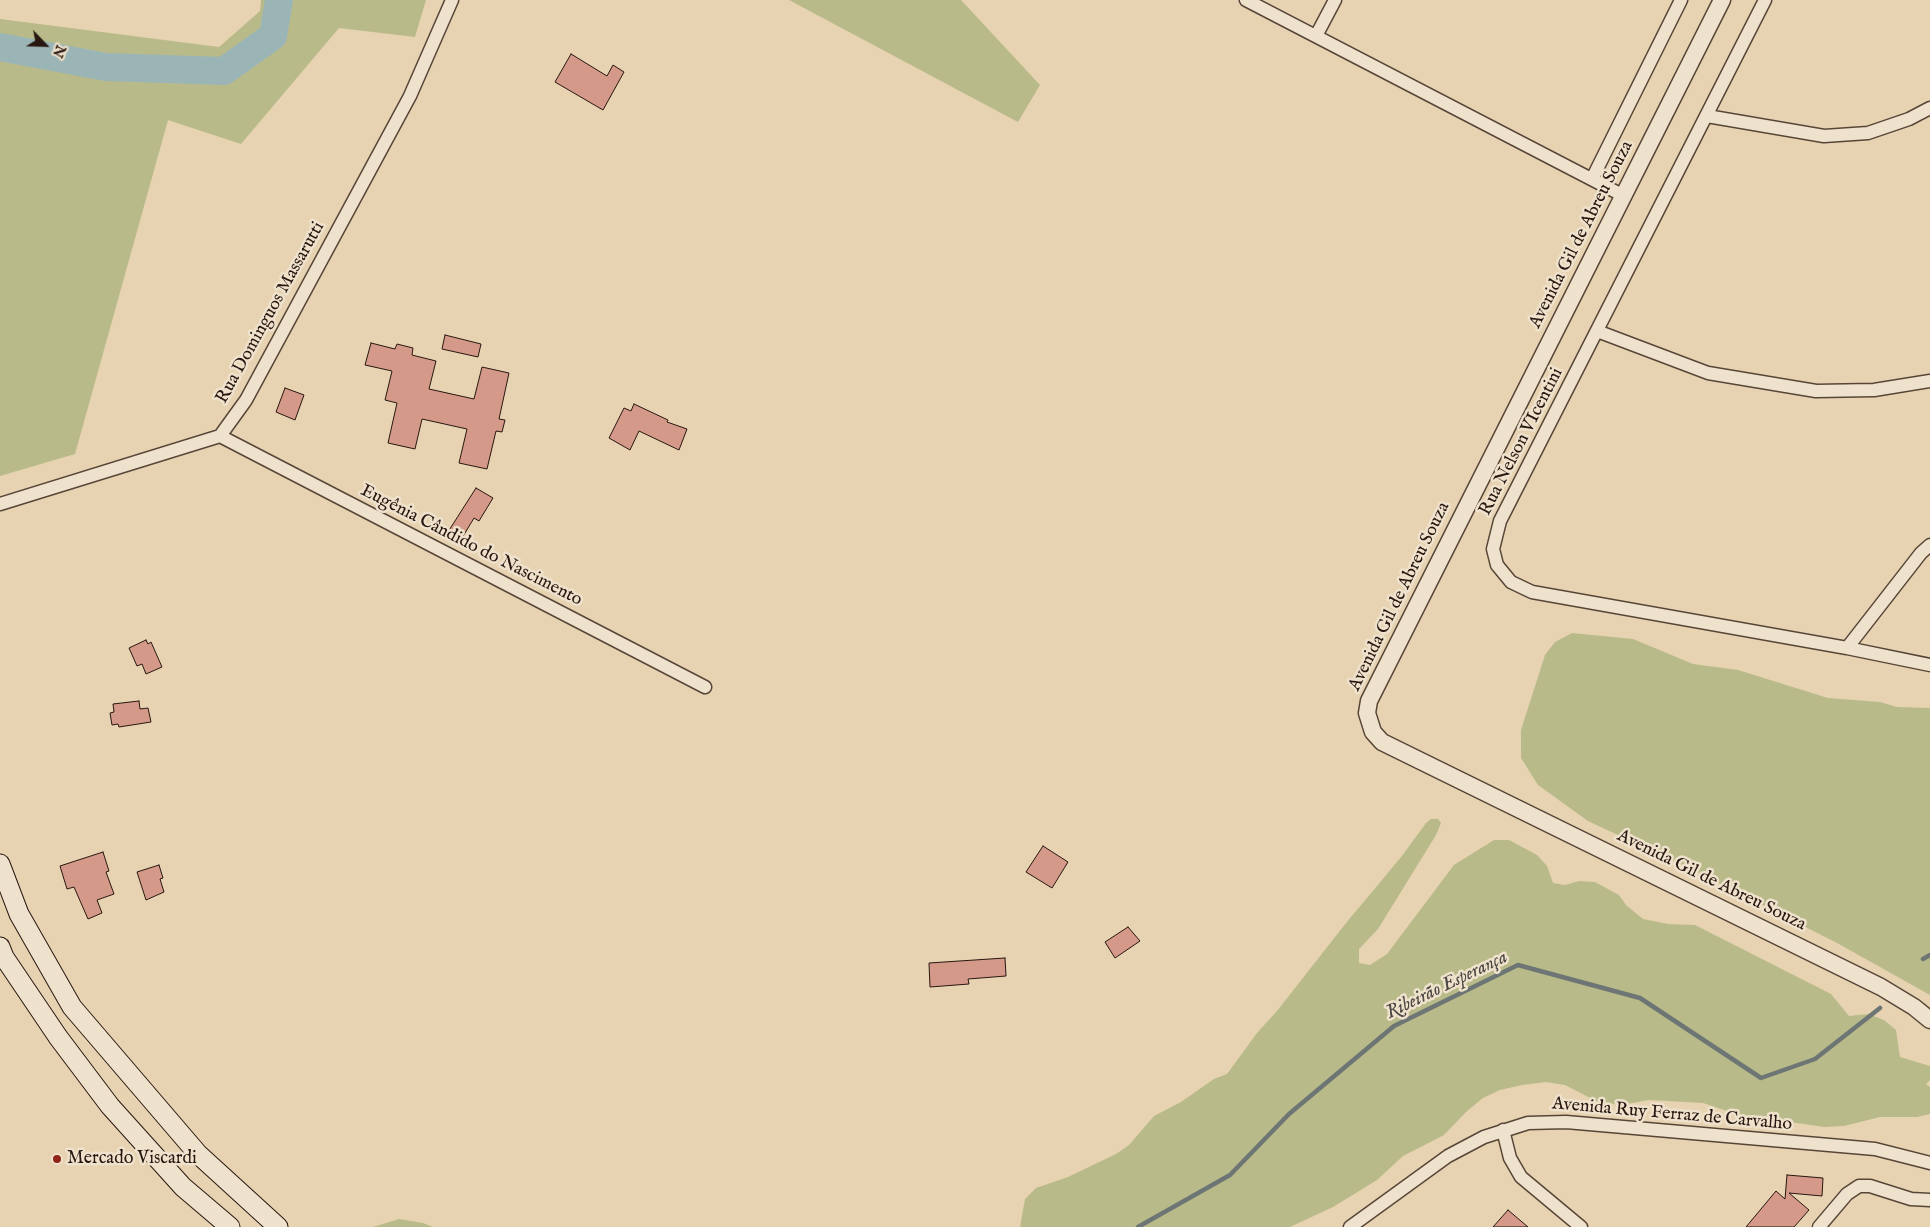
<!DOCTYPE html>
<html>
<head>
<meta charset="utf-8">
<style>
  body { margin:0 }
  #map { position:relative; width:1930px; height:1227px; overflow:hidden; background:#e7d2b1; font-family:"IM FELL English",serif }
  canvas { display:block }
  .north { position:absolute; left:20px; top:20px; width:50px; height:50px; -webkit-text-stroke:4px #efe2cc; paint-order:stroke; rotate:114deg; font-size:14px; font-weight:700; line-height:20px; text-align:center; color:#271710 }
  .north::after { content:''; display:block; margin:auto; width:18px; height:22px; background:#271710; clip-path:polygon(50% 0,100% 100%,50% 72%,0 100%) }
</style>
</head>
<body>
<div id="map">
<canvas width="1930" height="1227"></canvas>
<div class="north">N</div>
</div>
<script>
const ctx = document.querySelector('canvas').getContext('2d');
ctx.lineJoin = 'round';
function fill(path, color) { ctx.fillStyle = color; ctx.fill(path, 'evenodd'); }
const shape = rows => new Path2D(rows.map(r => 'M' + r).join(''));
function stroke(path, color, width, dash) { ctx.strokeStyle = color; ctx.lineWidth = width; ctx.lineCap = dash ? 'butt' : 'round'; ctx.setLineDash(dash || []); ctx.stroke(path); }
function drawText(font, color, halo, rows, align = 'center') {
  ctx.font = font + ' "IM FELL English",serif'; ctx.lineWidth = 5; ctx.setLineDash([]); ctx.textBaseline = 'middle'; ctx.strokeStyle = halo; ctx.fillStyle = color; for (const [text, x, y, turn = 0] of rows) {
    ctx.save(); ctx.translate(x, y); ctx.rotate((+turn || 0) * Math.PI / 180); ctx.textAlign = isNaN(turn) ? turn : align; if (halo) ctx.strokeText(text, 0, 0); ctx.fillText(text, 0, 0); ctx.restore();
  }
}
fill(shape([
  [261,0,426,0,415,37,339,28,241,144,168,120,75,454,0,476,0,19,219,47,260,11],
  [789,0,961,0,1040,85,1018,122],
  [1572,633,1633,639,1693,664,1738,670,1828,698,1880,702,1897,707,1930,708,1930,995,1837,943,1697,872,1588,821,1538,785,1521,758,1521,730,1545,655,1555,642],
  [1431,819,1438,819,1441,823,1436,835,1378,929,1359,949,1359,963,1370,965,1387,954,1454,865,1494,840,1509,840,1537,855,1547,866,1553,883,1565,885,1579,881,1595,882,1619,895,1626,905,1643,919,1668,924,1695,925,1831,994,1849,1016,1868,1014,1884,1020,1896,1030,1900,1057,1930,1066,1930,1080,1926,1084,1930,1087,1930,1114,1917,1117,1880,1117,1844,1126,1825,1127,1739,1115,1703,1103,1649,1100,1621,1105,1596,1101,1565,1085,1546,1082,1522,1085,1500,1090,1483,1098,1466,1112,1444,1135,1403,1156,1377,1180,1333,1207,1290,1227,1020,1227,1025,1199,1036,1188,1068,1177,1116,1154,1129,1145,1154,1116,1181,1102,1214,1079,1227,1074,1257,1033,1277,1011,1346,923,1402,856,1426,823],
  [399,1219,423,1223,433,1227,373,1227]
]), '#b8bb89');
stroke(shape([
  [1923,959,1930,955],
  [1138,1227,1230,1175,1289,1114,1394,1026,1518,965,1640,998,1761,1078,1815,1059,1880,1008]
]), '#6d7674', 4.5);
stroke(shape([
  [0,47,106,67,224,71,273,36,279,0]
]), '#9bb5b7', 28);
const building = shape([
  [571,54,607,76,613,65,624,72,603,110,555,82,571,54],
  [445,335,481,344,478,357,442,349,445,335],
  [371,343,395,349,397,344,413,348,412,355,436,361,429,389,474,399,482,367,509,373,499,419,505,420,502,432,496,431,487,469,459,463,467,429,422,419,415,449,388,443,397,403,385,400,392,371,365,365,371,343],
  [285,388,304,395,295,420,276,412,285,388],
  [634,404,668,420,667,422,687,429,679,450,639,431,630,450,609,438,624,408,631,411,634,404],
  [476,488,493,498,479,521,474,518,459,543,446,535,476,488],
  [146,640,148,644,151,642,162,667,146,674,142,664,137,666,129,648,146,640],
  [139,701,140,709,148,708,151,722,119,727,118,724,112,725,110,713,114,712,113,704,139,701],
  [1043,846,1068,862,1052,888,1026,872,1043,846],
  [103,852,109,871,106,872,114,894,97,900,102,913,88,919,74,887,67,889,60,866,103,852],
  [159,865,163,878,160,879,164,892,146,900,137,872,159,865],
  [1128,927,1140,941,1115,958,1105,942,1128,927],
  [1005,958,1006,976,968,979,969,984,930,987,929,963,1005,958],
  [1787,1175,1823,1178,1822,1196,1789,1193,1809,1210,1794,1227,1746,1227,1776,1191,1785,1199,1787,1175],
  [1508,1210,1528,1227,1493,1227,1508,1210]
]);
fill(building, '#d49988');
stroke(building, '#271710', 1);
const minor = shape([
  [1246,0,1624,196],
  [1765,0,1500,521,1493,549,1497,565,1511,582,1532,592,1847,648,1921,553,1930,545],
  [1316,36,1335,0],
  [1707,116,1824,136,1868,133,1909,119,1930,108],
  [1592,179,1681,0],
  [1597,331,1708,373,1816,391,1874,390,1930,381],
  [220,436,705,687],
  [0,504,220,436,246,400,410,96,452,0],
  [1847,648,1930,665],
  [1503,1130,1510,1158,1521,1177,1581,1227],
  [1350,1227,1448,1156,1484,1137,1528,1123,1566,1122,1875,1149,1930,1163],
  [1819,1227,1847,1194,1859,1186,1870,1186,1911,1199,1930,1200]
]);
const tertiary = shape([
  [1722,0,1369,701,1367,713,1373,732,1382,742,1881,987,1914,1007,1930,1020]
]);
const secondary = shape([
  [0,864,19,914,72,1007,198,1154,278,1227],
  [0,947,4,957,58,1037,110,1106,183,1187,230,1227]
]);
stroke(minor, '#574638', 15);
stroke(tertiary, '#574638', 19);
stroke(secondary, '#271710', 21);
stroke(minor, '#efe2cc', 12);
stroke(tertiary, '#efe2cc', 16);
stroke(secondary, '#efe2cc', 19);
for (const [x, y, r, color] of [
  [57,1159,5,"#8f2418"]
]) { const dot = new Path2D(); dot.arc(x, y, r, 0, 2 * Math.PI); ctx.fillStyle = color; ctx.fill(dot); stroke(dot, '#efe2cc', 2); }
drawText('18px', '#271710', '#efe2cc', [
  ["Avenida Gil de Abreu Souza",1582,235,-63],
  ["Rua Dominguos Massarutti",271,313,-61],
  ["Rua Nelson VIcentini",1522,442,-63],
  ["Eugênia Cândido do Nascimento",471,546,27],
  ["Avenida Gil de Abreu Souza",1400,597,-64],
  ["Avenida Gil de Abreu Souza",1711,881,26],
  ["Avenida Ruy Ferraz de Carvalho",1672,1115,5]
]);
drawText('18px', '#271710', '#efe2cc', [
  ["Mercado Viscardi",67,1159]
], 'left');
drawText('italic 19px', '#4a4642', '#efe2cc', [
  ["Ribeirão Esperança",1447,986,-26]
]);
</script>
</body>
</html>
